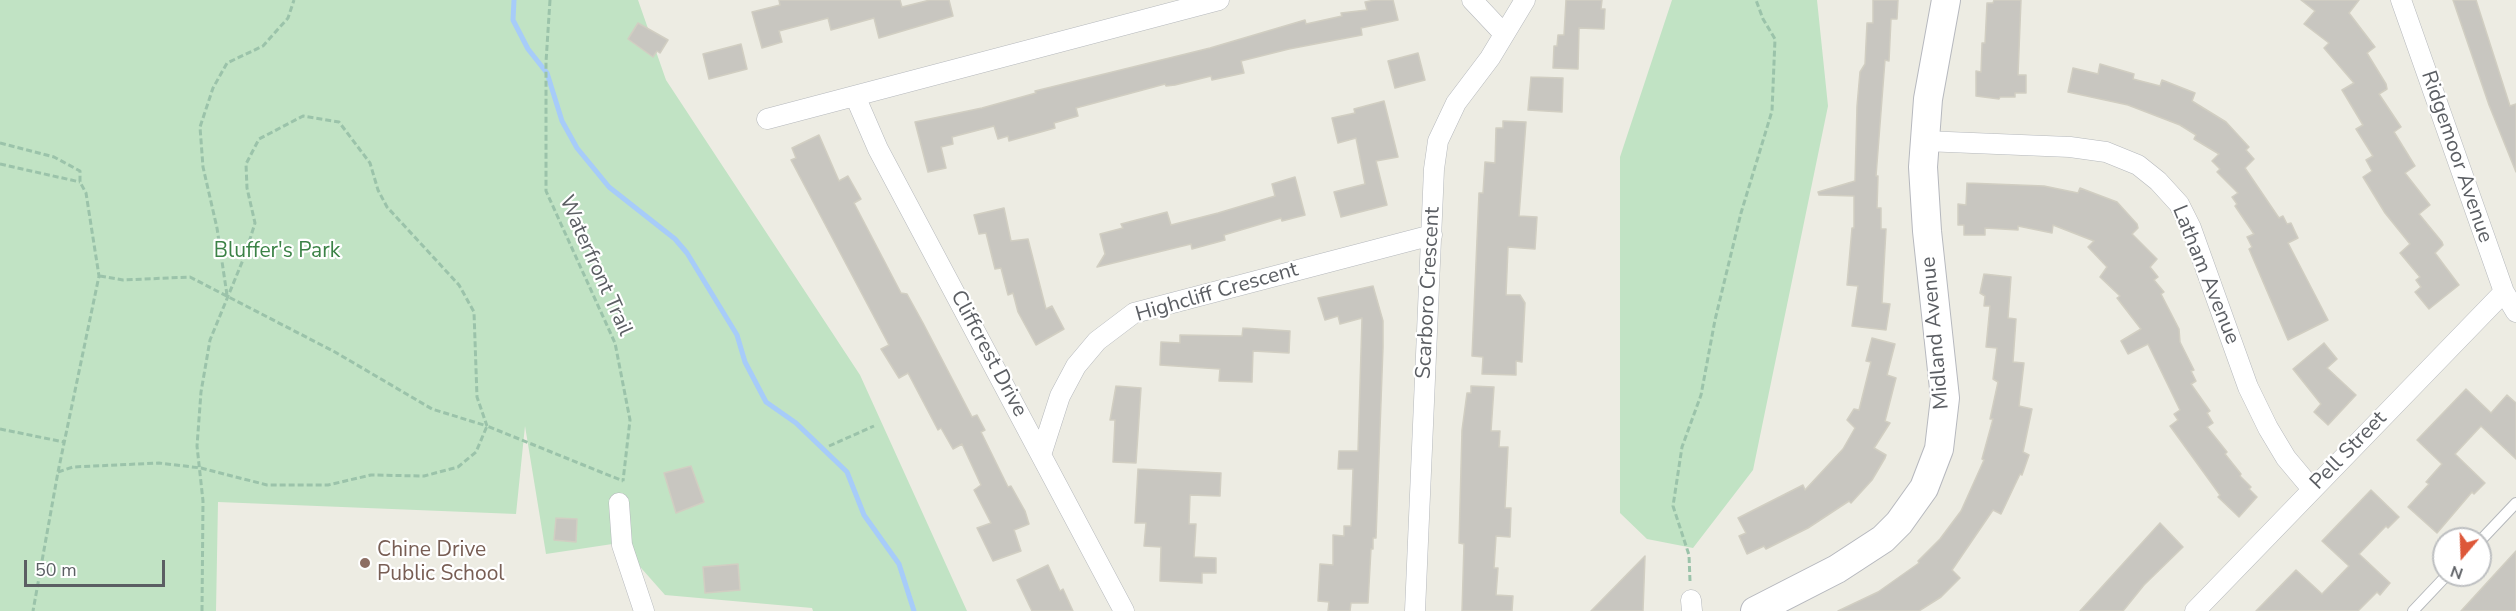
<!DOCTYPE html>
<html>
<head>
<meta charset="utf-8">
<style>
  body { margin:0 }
  #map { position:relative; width:2516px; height:611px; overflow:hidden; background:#edece3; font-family:"Nunito Sans",sans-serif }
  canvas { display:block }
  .north { position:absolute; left:2432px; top:527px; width:60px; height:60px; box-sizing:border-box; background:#fff; border:2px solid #bdbfc1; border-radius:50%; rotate:199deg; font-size:16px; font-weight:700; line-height:24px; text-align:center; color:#5b5e63 }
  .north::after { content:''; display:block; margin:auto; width:21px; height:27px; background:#dd5739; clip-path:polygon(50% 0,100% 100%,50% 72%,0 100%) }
  .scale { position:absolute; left:24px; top:560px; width:141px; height:27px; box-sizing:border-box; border:3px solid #5b5e63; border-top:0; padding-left:8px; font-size:18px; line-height:21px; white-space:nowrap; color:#5b5e63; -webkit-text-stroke:4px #fff; paint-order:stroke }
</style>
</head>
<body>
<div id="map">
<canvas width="2516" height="611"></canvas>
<div class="north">N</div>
<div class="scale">50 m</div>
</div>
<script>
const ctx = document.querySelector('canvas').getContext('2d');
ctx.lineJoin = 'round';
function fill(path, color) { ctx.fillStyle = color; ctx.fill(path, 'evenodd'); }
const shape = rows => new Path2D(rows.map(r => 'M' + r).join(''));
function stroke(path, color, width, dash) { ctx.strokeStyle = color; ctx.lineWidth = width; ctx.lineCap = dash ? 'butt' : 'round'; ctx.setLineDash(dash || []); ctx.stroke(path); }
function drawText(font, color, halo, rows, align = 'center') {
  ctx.font = font + ' "Nunito Sans",sans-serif'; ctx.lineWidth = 4.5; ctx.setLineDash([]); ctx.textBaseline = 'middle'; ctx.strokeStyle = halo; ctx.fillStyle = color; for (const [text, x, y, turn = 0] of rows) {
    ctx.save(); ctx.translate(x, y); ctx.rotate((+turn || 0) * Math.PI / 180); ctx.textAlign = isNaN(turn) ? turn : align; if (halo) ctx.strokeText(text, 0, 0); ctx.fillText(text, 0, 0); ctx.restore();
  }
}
fill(shape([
  [0,0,638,0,666,80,860,375,967,611,813,611,812,608,665,595,619,543,546,554,525,426,516,514,218,502,216,611,0,611],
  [1672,0,1817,0,1828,106,1753,470,1693,548,1647,539,1620,513,1620,157]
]), '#c1e3c4');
stroke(shape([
  [514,0,513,20,528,49,547,73,562,121,577,148,609,187,675,239,687,253,737,335,745,362,766,402,796,423,847,472,864,515,899,564,914,611]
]), '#a7ccf9', 5);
const building = shape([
  [779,0,900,0,902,7,930,0,949,0,953,16,879,38,874,18,831,30,828,18,779,31,782,42,762,48,752,12,780,5,779,0],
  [1375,0,1393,0,1398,20,1361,28,1362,35,1289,49,1241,61,1244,73,1212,80,1211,76,1175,85,1166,86,1165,84,1076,108,1078,116,1054,123,1055,128,1009,141,1008,136,998,139,994,126,952,137,953,144,941,147,946,168,928,172,915,122,982,108,1036,93,1035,91,1210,48,1305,20,1306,24,1342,16,1341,13,1367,10,1365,2,1375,0],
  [1566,0,1602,0,1601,9,1605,9,1604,29,1579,28,1578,69,1553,68,1554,46,1557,46,1558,35,1564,35,1566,0],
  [1873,0,1898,0,1897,19,1891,19,1889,61,1885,60,1876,176,1878,176,1877,208,1881,208,1881,229,1886,229,1882,303,1890,304,1886,330,1852,326,1858,286,1847,285,1852,228,1854,228,1854,196,1819,195,1818,192,1855,181,1857,106,1860,72,1865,64,1867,23,1873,23,1873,0],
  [1994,0,2021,0,2018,75,2026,75,2026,93,2015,93,2015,97,2000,97,1999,99,1976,96,1976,71,1981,72,1982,43,1985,43,1987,3,1993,3,1994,0],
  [2301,0,2359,0,2349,13,2375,47,2367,53,2386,84,2387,89,2379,94,2401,127,2394,132,2415,166,2405,173,2430,205,2419,214,2442,242,2443,245,2435,253,2459,285,2429,309,2415,292,2421,287,2416,280,2420,277,2400,253,2410,244,2385,213,2363,177,2372,171,2366,160,2373,156,2356,129,2363,125,2342,90,2354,83,2324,48,2329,43,2304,24,2315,11,2301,0],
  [2453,0,2476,0,2510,106,2516,104,2516,172,2489,105,2453,0],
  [638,23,668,40,660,53,657,51,653,57,628,39,638,23],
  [741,44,747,69,709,79,703,54,741,44],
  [1418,53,1425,80,1395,88,1388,61,1418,53],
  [2100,64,2134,74,2133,79,2160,86,2162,80,2195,93,2192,101,2226,122,2249,147,2246,150,2254,159,2245,168,2279,218,2283,216,2287,224,2291,223,2298,238,2288,243,2328,320,2288,340,2249,249,2252,247,2247,237,2254,234,2235,206,2237,204,2232,197,2238,193,2217,172,2220,169,2212,161,2219,154,2194,139,2196,135,2180,125,2128,105,2068,92,2073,68,2098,74,2100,64],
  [1531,77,1563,78,1562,112,1528,110,1531,77],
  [1384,101,1398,157,1376,161,1387,205,1341,217,1334,192,1365,184,1356,138,1338,143,1332,118,1355,113,1354,109,1384,101],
  [1503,121,1526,122,1519,216,1537,217,1535,249,1508,247,1506,295,1520,295,1525,303,1522,362,1516,361,1516,375,1482,374,1483,357,1472,356,1479,193,1483,193,1485,162,1495,163,1496,128,1503,128,1503,121],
  [819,135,839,181,848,176,861,199,854,203,901,293,907,294,923,323,972,417,977,415,985,430,981,432,1008,487,1011,486,1025,511,1029,524,1014,530,1021,551,993,561,977,528,991,523,974,490,981,485,962,444,953,449,941,428,938,430,908,373,899,378,881,349,889,345,791,160,796,158,792,148,819,135],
  [1295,177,1305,215,1282,221,1281,218,1224,235,1225,240,1192,249,1191,244,1097,267,1105,254,1100,234,1123,228,1121,224,1167,212,1171,225,1218,213,1275,196,1272,184,1295,177],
  [1967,183,2044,186,2078,193,2080,188,2117,202,2137,224,2138,228,2132,234,2157,259,2150,267,2158,277,2154,280,2164,292,2161,294,2179,329,2180,342,2194,370,2191,371,2196,381,2191,384,2210,411,2207,413,2213,423,2207,427,2227,452,2225,454,2241,474,2240,476,2251,487,2249,489,2257,497,2239,517,2218,497,2220,495,2170,426,2178,420,2174,414,2180,410,2148,344,2128,354,2121,341,2141,329,2117,298,2120,296,2100,277,2107,267,2088,247,2094,241,2053,225,2052,233,2018,226,2018,230,1985,228,1985,235,1964,235,1964,225,1958,225,1958,204,1966,205,1967,183],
  [1004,208,1011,241,1028,239,1046,309,1052,306,1064,329,1036,345,1018,312,1013,293,1008,295,1001,268,995,269,986,233,979,234,974,215,1004,208],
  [1984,274,2011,277,2008,318,2016,319,2013,362,2024,363,2019,406,2032,409,2023,452,2029,455,2022,475,2020,474,2001,514,1993,510,1952,570,1960,578,1941,597,1919,611,1838,611,1878,592,1919,563,1918,561,1940,539,1961,511,1984,460,1982,459,1993,419,1990,419,1998,382,1993,379,1997,348,1986,347,1990,306,1984,306,1985,296,1980,293,1984,274],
  [1373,286,1383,321,1383,347,1376,538,1373,538,1373,549,1371,549,1368,603,1351,603,1350,611,1328,611,1329,602,1318,601,1320,564,1333,565,1333,535,1344,536,1344,526,1351,526,1353,469,1338,469,1339,451,1358,451,1362,318,1340,324,1338,316,1325,320,1318,298,1373,286],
  [1243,328,1290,331,1289,353,1253,351,1252,382,1219,381,1220,369,1160,365,1161,342,1180,343,1180,335,1242,336,1243,328],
  [1872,338,1895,344,1887,375,1896,378,1885,421,1890,423,1874,448,1886,455,1885,458,1872,480,1851,503,1849,501,1808,528,1766,549,1764,546,1747,554,1739,536,1746,533,1738,518,1803,485,1805,490,1843,449,1855,428,1847,420,1854,409,1859,410,1871,362,1866,361,1872,338],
  [2324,343,2337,359,2327,368,2356,395,2328,425,2314,412,2321,404,2293,369,2324,343],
  [1116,386,1141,388,1136,463,1113,462,1115,420,1110,420,1116,386],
  [1471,386,1494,387,1491,431,1500,431,1499,447,1508,447,1505,508,1511,508,1510,537,1496,536,1494,568,1498,568,1496,595,1513,596,1512,611,1462,611,1464,544,1459,543,1462,430,1467,393,1471,393,1471,386],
  [2466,389,2491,413,2507,395,2516,403,2516,459,2481,426,2455,454,2485,483,2474,494,2472,492,2437,533,2408,507,2429,484,2426,482,2442,464,2417,440,2466,389],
  [691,466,704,502,676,513,664,473,691,466],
  [1138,469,1221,473,1220,496,1190,495,1189,524,1196,524,1194,557,1216,558,1216,573,1202,573,1202,583,1160,581,1161,547,1144,546,1146,523,1135,523,1138,469],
  [2371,490,2399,517,2388,528,2386,526,2359,554,2390,583,2380,595,2377,592,2358,611,2256,611,2296,570,2322,594,2349,566,2322,541,2371,490],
  [556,518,577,519,576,542,554,540,556,518],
  [2160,523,2183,547,2144,585,2123,611,2080,611,2160,523],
  [2516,551,2516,611,2461,611,2516,551],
  [1645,556,1643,611,1591,611,1645,556],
  [738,564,740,590,705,593,703,567,738,564],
  [1048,565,1060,591,1063,589,1073,611,1032,611,1017,580,1048,565]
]);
fill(building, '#c8c6c0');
stroke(building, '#d1cec2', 1.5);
const lane = shape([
  [2480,541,2516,503],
  [2413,611,2447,575]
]);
const street = shape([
  [1472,0,1504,34],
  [2401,0,2504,292,2516,312],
  [855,96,878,149,1124,611],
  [767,119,1219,0],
  [1924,141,2070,147,2106,152,2138,165,2158,181,2179,204,2191,228,2248,387,2268,428,2286,458,2312,489],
  [1041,455,1060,396,1076,366,1097,341,1134,313,1432,235],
  [619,503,622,545,644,611],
  [1691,600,1692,611],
  [1415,611,1434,169,1438,141,1456,103,1490,58,1525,0],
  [2195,611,2504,292]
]);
const secondary = shape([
  [1755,611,1837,569,1883,539,1899,523,1924,488,1939,449,1945,398,1927,231,1923,167,1928,99,1946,0]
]);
stroke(lane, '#b5b8bc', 12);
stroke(street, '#b5b8bc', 21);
stroke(secondary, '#b6b8be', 30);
stroke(shape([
  [550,0,546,62,546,191,615,343,630,420,623,481],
  [0,143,54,157,80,171,80,182,86,193,99,276,58,472,33,611],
  [0,164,80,182],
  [100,276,123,280,190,277,335,352,432,409,487,426],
  [227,295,217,228,203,167,200,127,213,88,227,63,263,46,288,18,294,0],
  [0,429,64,442],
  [829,446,874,426],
  [58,472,73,467,159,463,201,468,267,485,328,485,371,475,424,476,458,467,476,452,487,426,623,481],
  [1690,581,1689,555,1673,506,1682,447,1701,395,1715,320,1741,213,1772,111,1775,39,1763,19,1756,0],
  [202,611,203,501,197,446,201,392,210,340,245,255,255,223,247,188,246,164,259,139,303,116,339,122,370,163,378,190,387,207,459,285,474,312,477,397,487,426]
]), '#9bc3aa', 3, [6, 3]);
stroke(lane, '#fff', 10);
stroke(street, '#fff', 20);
stroke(secondary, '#fff', 28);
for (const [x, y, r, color] of [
  [365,563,6,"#8d6e63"]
]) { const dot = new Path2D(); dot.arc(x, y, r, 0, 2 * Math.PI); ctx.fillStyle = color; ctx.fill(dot); stroke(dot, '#fff', 2); }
drawText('21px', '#5b5e63', '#fff', [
  ["Ridgemoor Avenue",2456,157,71],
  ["Waterfront Trail",595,266,66],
  ["Latham Avenue",2205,275,68],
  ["Highcliff Crescent",1217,293,-16],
  ["Scarboro Crescent",1429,293,-87],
  ["Midland Avenue",1936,333,-95],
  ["Cliffcrest Drive",988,354,62],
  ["Pell Street",2349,451,-46]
]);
drawText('21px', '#3b8246', '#fff', [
  ["Bluffer's Park",277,252]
]);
drawText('21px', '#785e54', '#fff', [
  ["Chine Drive",377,551],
  ["Public School",377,575]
], 'left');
</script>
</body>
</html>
